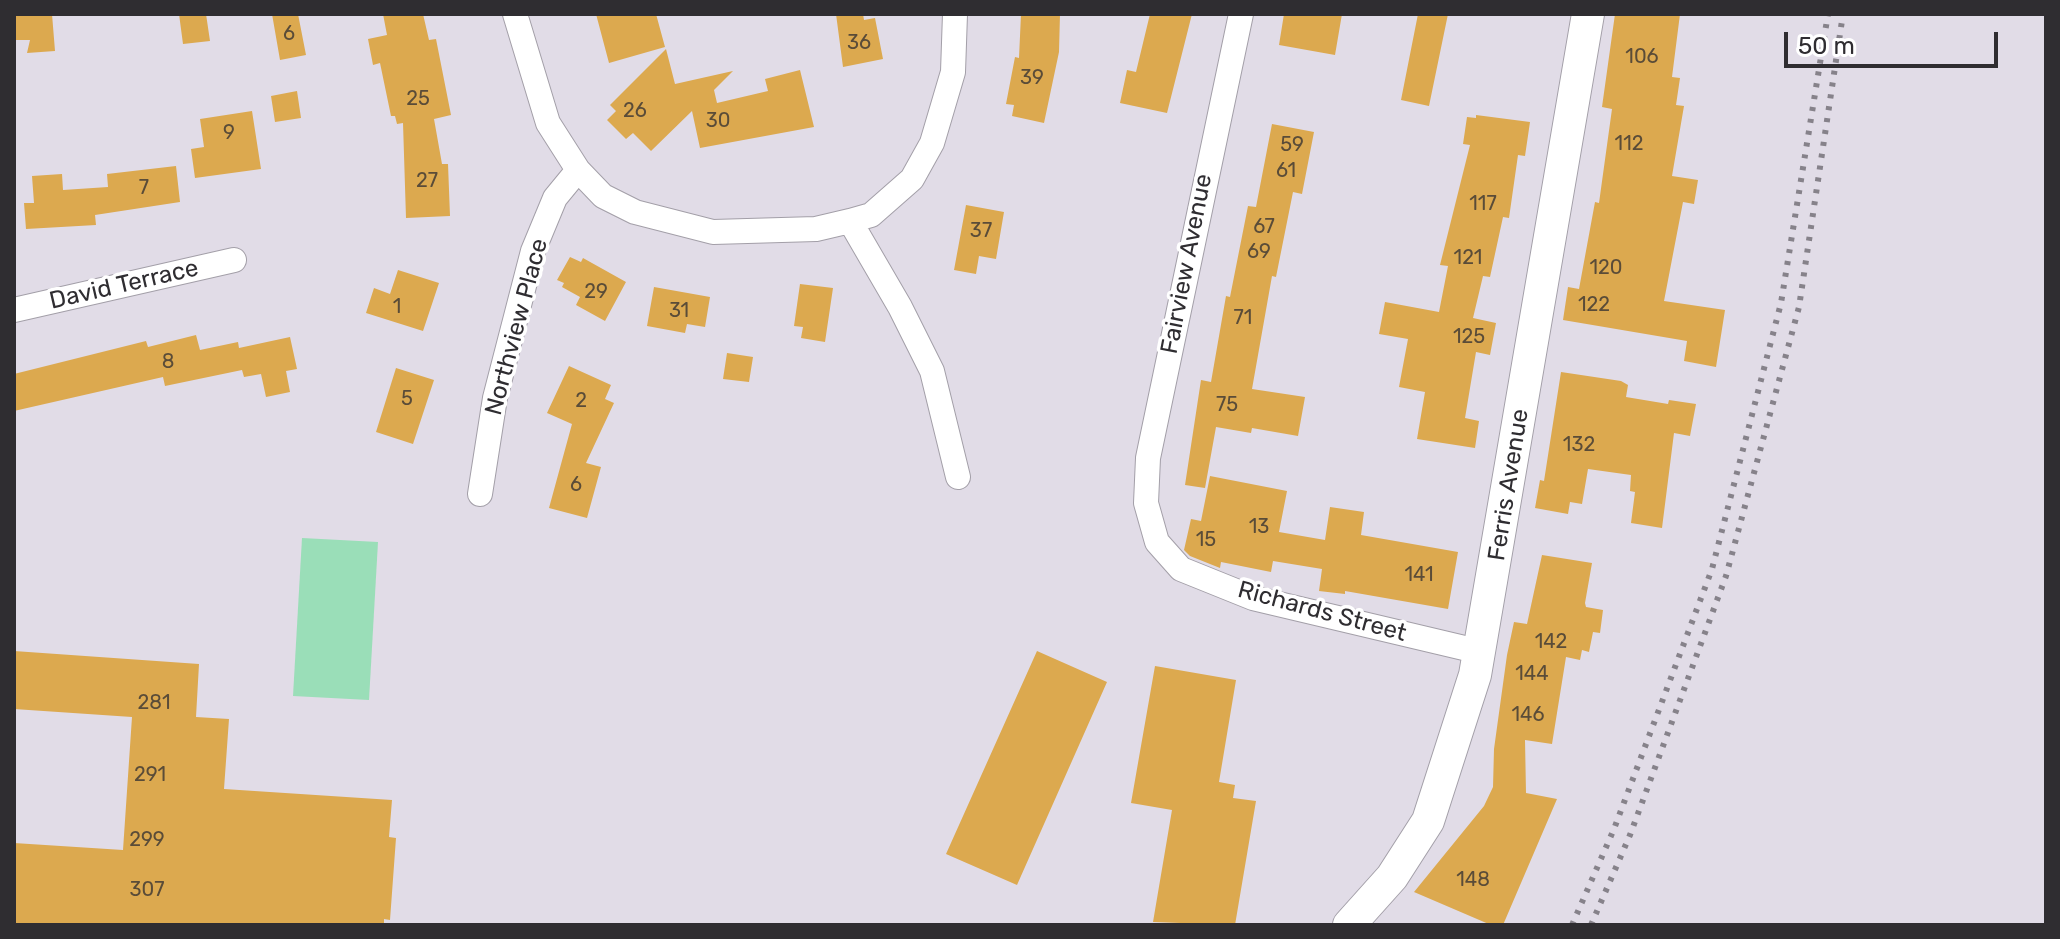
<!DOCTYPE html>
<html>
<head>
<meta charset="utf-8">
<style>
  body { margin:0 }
  #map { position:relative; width:2060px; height:939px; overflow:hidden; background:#e1dce7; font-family:Rubik,sans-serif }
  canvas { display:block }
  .frame { position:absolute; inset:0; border:16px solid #2f2d31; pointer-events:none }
  .scale { position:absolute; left:1784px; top:32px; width:214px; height:36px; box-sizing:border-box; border:4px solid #2f2d31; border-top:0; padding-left:10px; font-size:24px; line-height:28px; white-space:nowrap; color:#2f2d31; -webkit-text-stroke:6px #fff; paint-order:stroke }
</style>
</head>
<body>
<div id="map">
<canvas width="2060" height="939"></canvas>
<div class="frame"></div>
<div class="scale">50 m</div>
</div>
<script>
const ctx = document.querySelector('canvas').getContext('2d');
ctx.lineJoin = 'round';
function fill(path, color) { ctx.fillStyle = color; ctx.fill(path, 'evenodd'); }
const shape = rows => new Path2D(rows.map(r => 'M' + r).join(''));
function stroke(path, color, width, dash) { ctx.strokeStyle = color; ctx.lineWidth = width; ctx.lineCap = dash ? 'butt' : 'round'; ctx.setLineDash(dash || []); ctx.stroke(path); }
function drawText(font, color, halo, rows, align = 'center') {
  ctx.font = font + ' Rubik,sans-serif'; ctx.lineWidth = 7; ctx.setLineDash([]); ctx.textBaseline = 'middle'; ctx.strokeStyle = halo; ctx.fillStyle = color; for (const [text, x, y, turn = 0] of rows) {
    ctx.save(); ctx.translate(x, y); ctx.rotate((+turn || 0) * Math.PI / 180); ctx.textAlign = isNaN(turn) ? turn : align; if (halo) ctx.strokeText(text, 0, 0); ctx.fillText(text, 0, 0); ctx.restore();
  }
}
fill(shape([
  [302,538,378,542,369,700,293,696]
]), '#9adeb8');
fill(shape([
  [14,14,52,14,55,51,27,53,30,40,14,40],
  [179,14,206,14,210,41,183,44],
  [272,14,298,14,306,55,280,60],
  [383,14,423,14,429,40,436,39,451,115,434,119,442,164,448,164,450,216,406,218,403,123,397,124,395,116,391,116,380,63,373,65,368,39,387,35],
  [596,14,656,14,665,47,609,63],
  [836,14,863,14,864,20,875,18,883,59,843,67],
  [1021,14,1060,14,1059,52,1044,123,1012,116,1014,105,1006,104,1015,57,1019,58],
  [1150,14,1192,14,1167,113,1120,103,1127,70,1136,72],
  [1284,14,1342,14,1335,55,1279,45],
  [1418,14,1448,14,1429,106,1401,100],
  [1615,14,1680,14,1672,77,1680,78,1676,105,1684,106,1672,176,1698,180,1694,204,1683,202,1664,301,1725,310,1716,367,1684,361,1687,341,1563,320,1568,287,1579,289,1595,202,1599,203,1612,109,1602,107],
  [666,49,675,84,733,71,714,90,717,103,768,91,765,79,800,70,814,127,700,148,692,111,651,151,633,133,626,139,607,120,616,111,610,105],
  [297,91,301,118,275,122,271,96],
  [252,111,261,169,195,178,191,149,204,147,200,119],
  [1476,115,1530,122,1525,156,1518,155,1509,218,1503,217,1490,277,1483,276,1473,318,1496,323,1490,355,1476,352,1465,418,1479,421,1475,448,1417,439,1425,392,1399,387,1408,339,1379,334,1385,302,1439,312,1448,266,1440,265,1470,145,1463,144,1467,117,1476,118],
  [1272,124,1314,132,1302,194,1293,192,1276,277,1272,276,1252,389,1305,397,1298,436,1252,428,1251,433,1216,427,1205,488,1185,485,1201,380,1211,382,1226,296,1230,297,1248,206,1256,207],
  [176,166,180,202,95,215,96,225,26,229,24,203,34,203,32,176,62,174,63,190,108,187,107,174],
  [966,205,1004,212,996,259,979,256,976,274,954,270],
  [570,257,581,262,583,258,626,282,605,321,576,305,580,297,562,287,564,283,557,280],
  [398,270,439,283,423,331,366,313,374,288,390,294],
  [800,284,833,288,825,342,801,338,803,327,794,326],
  [654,287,710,297,705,327,687,324,685,333,647,326],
  [196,335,200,350,238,342,239,348,290,337,297,369,286,371,290,392,266,397,261,374,244,377,242,370,165,386,163,377,14,411,14,374,146,341,148,347],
  [727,353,753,357,749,382,723,379],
  [569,366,611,385,605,399,614,403,586,463,601,467,587,518,549,508,572,424,547,413],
  [396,368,434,380,413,444,376,432],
  [1561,372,1621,381,1628,385,1626,397,1668,404,1669,400,1696,404,1690,436,1674,433,1662,528,1631,523,1635,492,1630,491,1631,475,1588,469,1582,504,1570,502,1568,514,1535,508,1540,480,1544,481],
  [1210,476,1287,491,1279,532,1325,540,1330,507,1364,512,1361,535,1458,552,1448,609,1345,591,1345,594,1319,591,1322,569,1273,561,1271,572,1221,562,1220,568,1190,556,1184,550,1191,519,1201,521],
  [1542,555,1592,563,1585,603,1586,607,1603,610,1600,633,1593,632,1589,652,1582,650,1580,660,1566,657,1552,744,1525,740,1526,793,1557,799,1503,925,1491,925,1414,892,1484,806,1493,787,1494,749,1507,655,1514,622,1527,624],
  [14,651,199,664,196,717,229,719,224,789,392,800,389,837,396,838,390,920,384,919,384,925,14,925,14,843,123,850,132,717,14,709],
  [1037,651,1107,682,1017,885,946,854],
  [1155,666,1236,680,1219,782,1235,785,1233,798,1256,801,1235,925,1153,922,1172,810,1131,803]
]), '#dca94f');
const minor = shape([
  [515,14,548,123,578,170,603,196,635,212,713,232,816,229,850,221,871,215,912,179,932,143,953,72,955,14],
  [1241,14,1148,458,1146,503,1157,542,1181,569,1253,598,1481,652],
  [850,221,900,307,932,371,958,477],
  [14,310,234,260],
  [480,494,495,398,533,251,555,198,578,170]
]);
const tertiary = shape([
  [1349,925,1392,877,1428,821,1475,675,1588,14]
]);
stroke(minor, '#a39fa8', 26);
stroke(tertiary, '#a39fa8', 34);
stroke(minor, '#fff', 24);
stroke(tertiary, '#fff', 32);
stroke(shape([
  [1572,925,1614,829,1712,569,1781,303,1828,14],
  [1591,925,1630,835,1726,576,1799,307,1843,14]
]), '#86828a', 6, [4, 8]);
drawText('20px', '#5a4c38', null, [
  ["6",289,34],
  ["36",859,43],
  ["106",1642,57],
  ["39",1032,78],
  ["25",418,99],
  ["26",635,111],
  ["30",718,121],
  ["9",229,133],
  ["112",1629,144],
  ["59",1292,145],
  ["61",1286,171],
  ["27",427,181],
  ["7",144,188],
  ["117",1483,204],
  ["67",1264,227],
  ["37",981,231],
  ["69",1259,252],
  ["121",1468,258],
  ["120",1606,268],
  ["29",596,292],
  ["122",1594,305],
  ["1",397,307],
  ["31",679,311],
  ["71",1243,318],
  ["125",1469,337],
  ["8",168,362],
  ["5",407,399],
  ["2",581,401],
  ["75",1227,405],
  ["132",1579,445],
  ["6",576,485],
  ["13",1259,527],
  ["15",1206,540],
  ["141",1419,575],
  ["142",1551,642],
  ["144",1532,674],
  ["281",154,703],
  ["146",1528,715],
  ["291",150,775],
  ["299",147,840],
  ["148",1473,880],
  ["307",147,890]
]);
drawText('24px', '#2f2d31', '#fff', [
  ["Fairview Avenue",1187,264,-79],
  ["David Terrace",124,285,-13],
  ["Northview Place",517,327,-75],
  ["Ferris Avenue",1509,485,-81],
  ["Richards Street",1322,612,15]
]);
</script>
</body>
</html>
